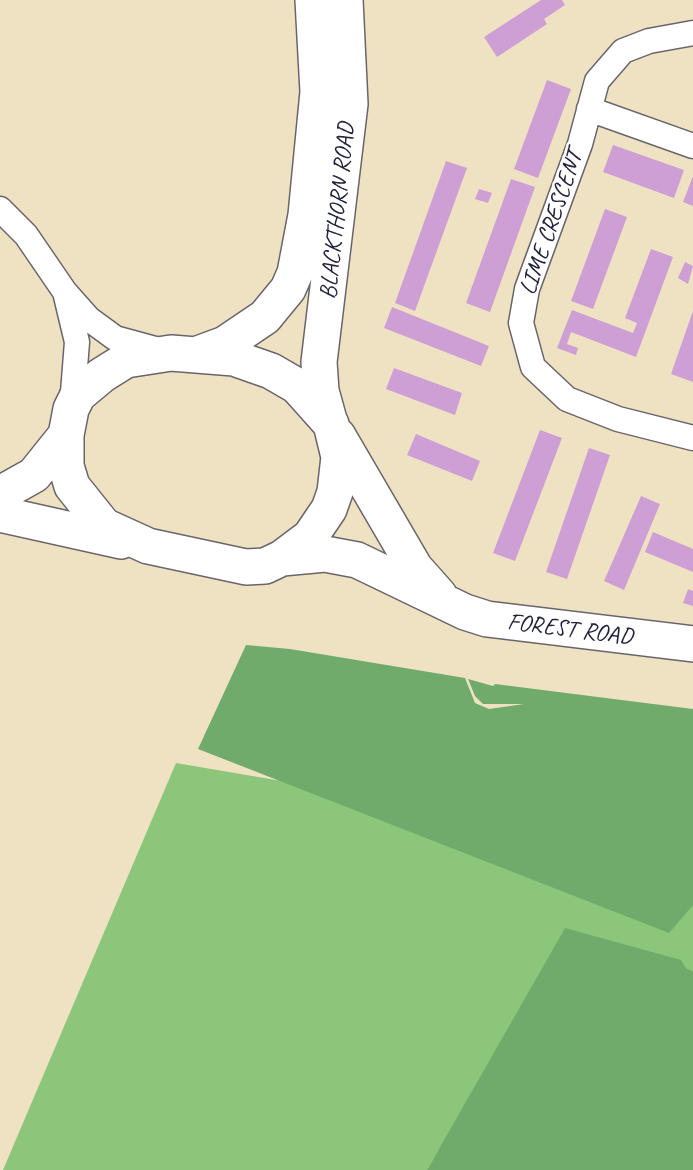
<!DOCTYPE html>
<html>
<head>
<meta charset="utf-8">
<style>
  body { margin:0 }
  canvas { display:block; background:#eee2c3 }
</style>
</head>
<body>
<canvas width="693" height="1170"></canvas>
<script>
const ctx = document.querySelector('canvas').getContext('2d');
ctx.lineJoin = 'round';
function fill(path, color) { ctx.fillStyle = color; ctx.fill(path, 'evenodd'); }
const shape = rows => new Path2D(rows.map(r => 'M' + r).join(''));
function stroke(path, color, width, dash) { ctx.strokeStyle = color; ctx.lineWidth = width; ctx.lineCap = dash ? 'butt' : 'round'; ctx.setLineDash(dash || []); ctx.stroke(path); }
function drawText(font, color, halo, rows, align = 'center') {
  ctx.font = font + ' Caveat,sans-serif'; ctx.lineWidth = 5; ctx.setLineDash([]); ctx.textBaseline = 'middle'; ctx.strokeStyle = halo; ctx.fillStyle = color; for (const [text, x, y, turn = 0] of rows) {
    ctx.save(); ctx.translate(x, y); ctx.rotate((+turn || 0) * Math.PI / 180); ctx.textAlign = isNaN(turn) ? turn : align; if (halo) ctx.strokeText(text, 0, 0); ctx.fillText(text, 0, 0); ctx.restore();
  }
}
fill(shape([
  [176,763,693,851,693,971,686,968,438,1151,427,1170,3,1170]
]), '#8cc67b');
fill(shape([
  [246,645,290,649,465,678,475,703,489,709,524,704,483,704,475,696,468,679,493,686,495,684,693,709,693,905,669,933,198,749],
  [565,928,681,960,686,968,693,971,693,1170,427,1170]
]), '#71ab6b');
fill(shape([
  [541,0,562,0,565,5,544,19,547,24,497,57,484,37],
  [547,80,571,89,538,178,514,169],
  [613,145,684,170,674,198,603,172],
  [446,161,467,168,415,311,395,303],
  [693,176,693,206,683,202],
  [511,179,535,187,490,312,466,303],
  [479,189,492,193,488,203,475,199],
  [605,209,627,217,593,309,571,301],
  [651,249,673,257,636,357,571,332,567,344,578,348,576,355,557,348,572,310,633,333,637,323,625,318],
  [685,262,693,266,688,284,678,278],
  [392,307,489,346,481,366,384,328],
  [693,311,693,382,671,374],
  [394,368,462,393,455,415,386,389],
  [540,430,562,438,515,561,493,553],
  [416,434,480,461,472,481,407,455],
  [589,448,610,455,567,579,546,572],
  [641,496,660,504,624,590,604,581],
  [653,532,693,549,693,572,645,552],
  [688,589,693,591,693,606,683,603]
]), '#ce9fd5');
const street = shape([
  [693,33,649,41,623,51,597,81,580,144,527,289,521,323,533,367,567,399,618,419,693,438],
  [589,109,693,146],
  [0,209,26,235,65,292,89,319,115,338,159,350],
  [66,296,77,342,72,405]
]);
const secondary = shape([
  [171,353,234,358,271,371,297,386,331,424,339,457,335,492,329,509,310,537,282,558,265,566,246,567,148,546,104,526,72,486,66,466,66,435,71,409,78,395,102,375,126,360,171,353],
  [198,354,225,344,265,317,288,289,295,273,306,215,318,92,313,0],
  [329,420,321,391,319,362,350,104,345,0],
  [338,436,415,568,439,595],
  [0,494,34,475,66,435],
  [0,514,121,541],
  [282,558,325,554,357,560,465,612,487,619,693,644]
]);
stroke(street, '#69656b', 27);
stroke(secondary, '#69656b', 38);
stroke(street, '#fff', 24);
stroke(secondary, '#fff', 35);
drawText('24px', '#22223b', '#fff', [
  ["BLACKTHORN ROAD",338,211,-84],
  ["LIME CRESCENT",552,223,-71],
  ["FOREST ROAD",570,630,7]
]);
</script>
</body>
</html>
